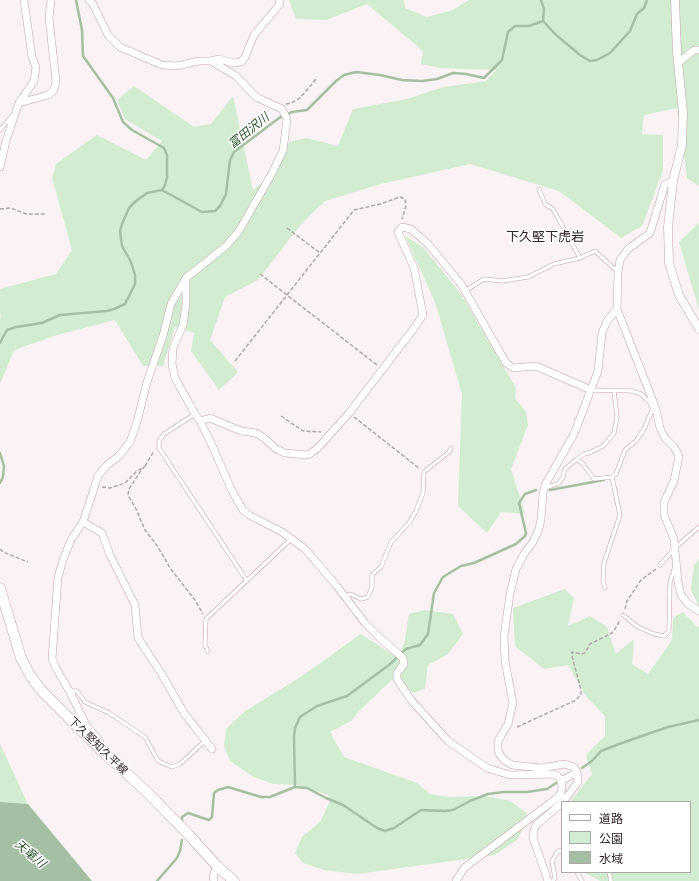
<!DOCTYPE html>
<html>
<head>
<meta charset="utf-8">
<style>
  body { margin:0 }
  #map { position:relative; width:699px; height:881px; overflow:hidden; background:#faf2f4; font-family:Montserrat,"Noto Sans JP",sans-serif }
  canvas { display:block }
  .legend { position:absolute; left:561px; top:801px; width:130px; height:72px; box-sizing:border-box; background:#fff; border:1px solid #aca7a8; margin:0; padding:5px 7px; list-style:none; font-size:12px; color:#2f2226 }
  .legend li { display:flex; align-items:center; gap:8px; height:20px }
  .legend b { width:20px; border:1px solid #aca7a8 }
</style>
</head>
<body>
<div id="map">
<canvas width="699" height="881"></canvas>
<ul class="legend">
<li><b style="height:5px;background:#fff"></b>道路</li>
<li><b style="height:11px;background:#d1ecd0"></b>公園</li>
<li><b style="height:11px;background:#a5bfa4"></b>水域</li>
</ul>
</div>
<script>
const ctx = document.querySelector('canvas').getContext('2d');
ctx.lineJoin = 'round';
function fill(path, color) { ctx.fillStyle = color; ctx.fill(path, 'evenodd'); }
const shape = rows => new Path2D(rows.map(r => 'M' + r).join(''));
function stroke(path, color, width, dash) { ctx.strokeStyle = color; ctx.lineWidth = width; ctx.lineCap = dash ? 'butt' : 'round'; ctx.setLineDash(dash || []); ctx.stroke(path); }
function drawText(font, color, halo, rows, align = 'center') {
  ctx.font = font + ' Montserrat,"Noto Sans JP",sans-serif'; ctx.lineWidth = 3; ctx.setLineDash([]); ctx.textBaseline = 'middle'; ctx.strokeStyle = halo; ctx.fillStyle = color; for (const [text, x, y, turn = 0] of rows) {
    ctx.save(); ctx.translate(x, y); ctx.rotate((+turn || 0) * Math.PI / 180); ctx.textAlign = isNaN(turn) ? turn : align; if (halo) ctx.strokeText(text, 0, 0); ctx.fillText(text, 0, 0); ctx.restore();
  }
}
fill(shape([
  [289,0,404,0,405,8,427,17,453,10,469,0,699,0,699,186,687,178,677,108,644,115,642,134,663,135,663,171,642,226,621,238,559,191,470,164,381,184,325,201,302,223,258,280,225,297,210,340,238,372,219,390,191,351,194,333,175,327,163,366,143,366,115,320,57,335,14,350,0,384,0,318,1,317,0,314,0,289,56,274,72,250,52,178,56,164,97,135,146,160,162,141,125,119,117,100,134,86,194,127,211,124,233,96,253,190,271,175,289,142,306,138,338,146,353,109,407,99,444,87,486,81,496,70,440,68,421,64,423,51,367,4,326,20,296,19],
  [699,223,699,310,679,242],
  [405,236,423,247,461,294,516,388,515,398,526,412,528,425,511,469,525,514,501,512,487,533,458,506,462,394,435,302],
  [699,559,699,607,691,590,694,565],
  [565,589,574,598,568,626,590,616,607,627,616,654,634,639,632,664,648,674,672,640,673,618,683,612,697,627,699,626,699,881,600,881,584,872,690,872,690,802,570,802,592,774,586,755,605,736,605,716,586,696,568,665,544,669,515,646,513,608],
  [425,610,453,614,463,634,448,654,428,665,425,689,413,693,393,679,358,712,351,721,330,732,344,757,417,783,430,794,448,797,484,796,510,801,527,813,524,825,518,839,495,855,357,874,324,870,303,863,295,853,302,837,320,822,330,801,328,795,296,785,273,784,254,777,230,761,224,746,226,729,244,712,302,676,361,634,398,658,405,640,409,614],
  [0,744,28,804,0,802]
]), '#d1ecd0');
fill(shape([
  [0,802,28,804,92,881,0,881]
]), '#a5bfa4');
stroke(shape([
  [76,0,82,30,83,56,113,98,123,122,132,130,164,148,167,155,167,177,165,185,162,190],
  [541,0,544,9,543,21],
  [0,343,7,330,16,327,42,323,60,315,107,311,114,309,125,304,135,284,135,275,131,262,122,246,120,231,122,224,129,208,136,201,147,193,162,190,202,212,215,211,220,206,226,194,230,160,234,152,279,118,292,112,307,110,336,81,344,75,356,72,380,75,402,80,422,81,437,79,453,73,466,74,484,78,502,60,508,32,515,26,529,26,543,21,555,34,580,55,590,61,597,60,610,53,630,31,637,14,644,8,647,0],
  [0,453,4,466,3,477,0,483],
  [550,490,604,480],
  [582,768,592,761,601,751,619,744,668,727,699,720],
  [295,787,294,737,295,728,300,717,317,706,347,696,389,665,406,649,420,645,428,634,434,593,443,577,461,566,474,563,516,544,525,536,526,533,519,503,525,494,536,490],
  [182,822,182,817,188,813,209,820,212,817,214,793,218,790,228,787,261,797,270,797,295,787,307,788,326,798,343,805,377,828,385,831,394,828,421,810,445,811,453,810,470,801,488,794,504,792,527,792,547,789,556,783],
  [157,881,177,858,180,851,182,840]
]), '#a5bfa4', 2.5);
const service = shape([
  [0,130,13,115],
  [539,189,545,204,553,209,580,258,595,251,618,272],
  [465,291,484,279,502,281,528,277,554,264,580,258],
  [591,390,632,391,641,394,650,403,653,410],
  [195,414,164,434,159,441,159,448,247,581],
  [577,459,584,454,591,452,603,446,614,433,617,417,614,391],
  [544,488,554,485,559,483,563,477,565,469,577,459,583,464,594,479,612,477,616,474,625,450,636,441,644,429,654,406],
  [660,565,675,548,699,527],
  [605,588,603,581,604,563,620,515,612,477],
  [345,597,350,594,361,599,368,597,372,587,372,575,381,567,391,542,409,523,416,511,423,493,424,472,449,452,451,448],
  [623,615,638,627,654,634,664,636,669,631,670,582,675,566],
  [208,652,205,645,206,619,291,539],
  [70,691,77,691,85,702,109,713,145,737,158,761,172,767,180,764,206,740],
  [577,872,582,881],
  [609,872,611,881],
  [553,881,555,878,552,861,558,851,562,851]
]);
const minor = shape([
  [89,0,93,4,108,35,120,47,162,65,176,66,199,61,211,61,219,59,234,63,241,62,245,57,254,35,280,4,279,0],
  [679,62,694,50,699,50],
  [19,103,48,95,54,90,56,81,49,18,51,0],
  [0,167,6,141,16,111,19,103,34,81,36,67,32,57,24,0],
  [673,181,665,184,650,233,628,249,620,260,618,272,617,309,656,409,660,428,665,438,674,447,679,456,674,481,664,502,664,515,674,539,678,582,681,595,688,604,699,611],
  [186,278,186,304,183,325,173,348,172,364,175,378,195,414,200,421,211,443,232,491,243,510,249,515,282,532,305,549,336,585,365,623,379,637,403,658,404,664,397,673,397,679,411,700,448,741,487,768,510,775,553,774,559,777,561,781,562,787,561,793,557,798,464,868,456,881],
  [200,421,210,418,241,431,256,433,264,438,276,449,285,453,308,455,318,448,349,413,415,327,423,315,414,268,398,232,402,227,411,229,428,244,461,284,506,363,513,368,536,366,591,390],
  [83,522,102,533,110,555,135,605,138,638,161,673,184,713,212,749],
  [102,750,99,740,86,725,71,694,56,668,52,659,58,577,64,557,71,540,83,522,98,476,107,465,119,456,130,442,137,422,147,382,163,336,171,304,186,278,226,246,239,231,271,175,283,151,287,119,282,109,256,97,236,76,211,61],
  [561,781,577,772],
  [563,802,578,782,577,772,574,767,564,764,542,768,512,765,504,760,498,752,498,741,508,724,513,703,505,661,504,636,510,594,516,569,524,554,533,542,539,529,541,519,543,494,545,485,574,434,598,371,602,333,607,321,617,309],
  [214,881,213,876,217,866],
  [548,881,533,838,534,831,536,825,562,803]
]);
const tertiary = shape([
  [675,0,677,52,683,112,682,145,673,181,668,227,669,263,679,295,699,329]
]);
const secondary = shape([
  [0,588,21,658,30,675,40,689,102,751,147,792,189,835,217,866,234,881]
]);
stroke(service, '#c4a0ab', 4.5);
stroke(minor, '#c4a0ab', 8);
stroke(tertiary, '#c4a0ab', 9);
stroke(secondary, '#c4a0ab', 11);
stroke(shape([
  [286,104,291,103,300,98,317,78],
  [0,209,11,208,26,214,45,214],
  [287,228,320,253],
  [260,274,377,365],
  [235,361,354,210,380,204,400,197,405,199,406,206,402,219],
  [281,416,303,431,321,432],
  [354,417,420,469],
  [145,466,140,472,129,489,128,495,136,509,145,530,158,547,170,568,195,600,203,614],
  [145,466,154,451],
  [102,487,110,488,125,483,136,472,142,468],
  [0,549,3,552,28,562],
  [625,609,627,601,641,580,656,569],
  [517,727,574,701,581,695,581,690,572,656,572,652,581,654,585,653,590,644,612,633,615,629,620,620]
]), '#b0a6a9', 1.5, [4, 2]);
stroke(service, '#fff', 3.5);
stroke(minor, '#fff', 7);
stroke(tertiary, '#fff', 8);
stroke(secondary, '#fff', 10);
drawText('11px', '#2f2226', '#fff', [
  ["下久堅知久平線",98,746,44]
]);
drawText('italic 12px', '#29512b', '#fff', [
  ["富田沢川",249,131,-39],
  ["天竜川",30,854,40]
]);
drawText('13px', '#2f2226', '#fff', [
  ["下久堅下虎岩",545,237]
]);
</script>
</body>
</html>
